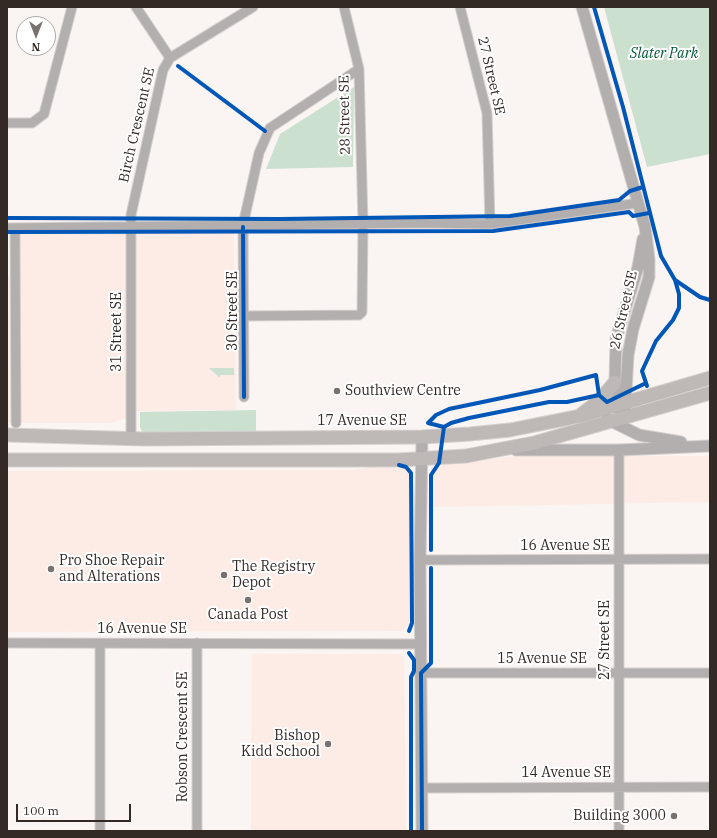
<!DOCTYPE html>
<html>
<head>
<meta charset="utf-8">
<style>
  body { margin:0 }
  #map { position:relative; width:717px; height:838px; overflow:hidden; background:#faf4f2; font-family:"IBM Plex Serif",serif }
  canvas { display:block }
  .frame { position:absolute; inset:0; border:8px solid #332a26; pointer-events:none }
  .north { position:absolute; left:16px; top:16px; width:40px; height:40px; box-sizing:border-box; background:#fff; border:1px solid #adaaa8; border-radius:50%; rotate:180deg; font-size:11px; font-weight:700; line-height:16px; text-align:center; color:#332a26 }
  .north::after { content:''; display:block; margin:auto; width:14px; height:18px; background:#79716d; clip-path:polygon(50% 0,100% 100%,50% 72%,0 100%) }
  .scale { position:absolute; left:16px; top:804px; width:115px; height:18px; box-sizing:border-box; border:2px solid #332a26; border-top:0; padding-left:5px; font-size:12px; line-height:14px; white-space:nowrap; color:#332a26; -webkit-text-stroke:3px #fff; paint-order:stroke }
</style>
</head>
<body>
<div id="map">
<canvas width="717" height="838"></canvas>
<div class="frame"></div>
<div class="north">N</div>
<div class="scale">100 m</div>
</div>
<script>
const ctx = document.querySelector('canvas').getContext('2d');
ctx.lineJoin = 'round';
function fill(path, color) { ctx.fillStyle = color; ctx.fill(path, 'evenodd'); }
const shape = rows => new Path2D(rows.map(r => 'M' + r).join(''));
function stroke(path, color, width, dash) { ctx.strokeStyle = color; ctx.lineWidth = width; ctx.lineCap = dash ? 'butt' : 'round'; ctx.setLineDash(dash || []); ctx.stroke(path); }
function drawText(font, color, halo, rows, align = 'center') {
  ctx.font = font + ' "IBM Plex Serif",serif'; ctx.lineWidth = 4; ctx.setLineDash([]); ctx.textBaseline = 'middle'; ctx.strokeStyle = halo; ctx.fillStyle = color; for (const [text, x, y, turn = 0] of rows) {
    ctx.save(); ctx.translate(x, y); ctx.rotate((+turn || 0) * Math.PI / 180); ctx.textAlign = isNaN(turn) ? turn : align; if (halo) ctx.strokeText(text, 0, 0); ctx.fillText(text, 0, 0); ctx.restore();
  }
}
fill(shape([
  [234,225,236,410,132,411,131,417,110,423,7,423,7,276,15,277,15,228],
  [515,456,710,456,710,502,432,507,431,467],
  [370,467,402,468,408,470,410,476,409,623,403,631,7,632,7,471,353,470],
  [252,654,400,654,404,657,406,831,251,831]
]), '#fdece5');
fill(shape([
  [604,7,710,7,710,154,647,167],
  [354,87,353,167,266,169,280,134],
  [209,368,234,368,234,375,220,375,220,378],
  [256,410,256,435,143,433,140,427,140,412]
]), '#cbe0cf');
const minor = shape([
  [136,7,170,58],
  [460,7,487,113,490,224],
  [7,123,32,123,44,114,72,7],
  [7,228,422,223,490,224,638,203],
  [15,228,16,423],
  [244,316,359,315,362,312,363,224,359,69,344,7],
  [244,397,243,225,259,153,270,128,359,69],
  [131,439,131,215,163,70,170,58,253,7],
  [619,450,619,831],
  [420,560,710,559],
  [7,643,421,644],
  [100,643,100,831],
  [197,643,197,831],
  [421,673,710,673],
  [422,788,710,787]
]);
const tertiary = shape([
  [582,7,645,227,649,259,649,277,633,329,628,355,625,410],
  [620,412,618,406,615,382,616,339,638,267,643,239],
  [607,419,639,435,681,442],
  [422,437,420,560,422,831],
  [516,450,619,450,710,446]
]);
const secondary = shape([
  [582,414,599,401,615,382],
  [7,435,144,439,422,437,470,434,510,430,580,416,710,378],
  [7,460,398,460,466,456,534,443,710,393]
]);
stroke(minor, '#d5d0ce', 11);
stroke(tertiary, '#d5d0ce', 13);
stroke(secondary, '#d5d0ce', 15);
stroke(minor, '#b3afae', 9);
stroke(tertiary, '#b3afae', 11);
stroke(secondary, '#beb8b6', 13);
stroke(shape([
  [594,7,623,107,661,256,675,280,700,297,710,300],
  [178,66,265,131],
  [7,218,280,219,510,216,619,200,630,191,643,187],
  [243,227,244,397],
  [7,232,493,231,629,212,633,216,649,213],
  [647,386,642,371,656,341,673,320,679,308,679,294,675,280],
  [444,427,428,423,436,415,449,409,540,390,596,375,599,395,607,402,646,383],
  [399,465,406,467,411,473,412,623,409,631],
  [431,550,431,475,439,463,444,427,451,423,469,418,549,402,567,402,599,395],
  [409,653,414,660,414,671,411,677,411,831],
  [422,831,421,673,431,663,431,568]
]), '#0057b8', 4);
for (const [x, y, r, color] of [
  [337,391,4,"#79716d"],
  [51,569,4,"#79716d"],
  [224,575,4,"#79716d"],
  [248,600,4,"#79716d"],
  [328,744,4,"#79716d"],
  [674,816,4,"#79716d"]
]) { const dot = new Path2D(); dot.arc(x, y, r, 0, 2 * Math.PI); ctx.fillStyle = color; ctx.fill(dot); stroke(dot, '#fff', 1.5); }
drawText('italic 14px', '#005731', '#fff', [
  ["Slater Park",664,54]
]);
drawText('14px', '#332a26', '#fff', [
  ["27 Street SE",491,76,77],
  ["28 Street SE",345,115,-91],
  ["Birch Crescent SE",137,125,-77],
  ["26 Street SE",624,310,-77],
  ["30 Street SE",233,311,-90],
  ["31 Street SE",117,332,-90],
  ["17 Avenue SE",362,421],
  ["16 Avenue SE",565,546],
  ["16 Avenue SE",142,629],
  ["27 Street SE",605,640,-90],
  ["15 Avenue SE",542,659],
  ["Robson Crescent SE",183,737,-90],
  ["14 Avenue SE",566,773]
]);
drawText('14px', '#332a26', '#fff', [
  ["Southview Centre",345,391],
  ["Pro Shoe Repair",59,561],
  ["and Alterations",59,577],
  ["The Registry",232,567],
  ["Depot",232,583],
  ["Canada Post",248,615,"center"],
  ["Bishop",320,736,"right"],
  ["Kidd School",320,752,"right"],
  ["Building 3000",666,816,"right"]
], 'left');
</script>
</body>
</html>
